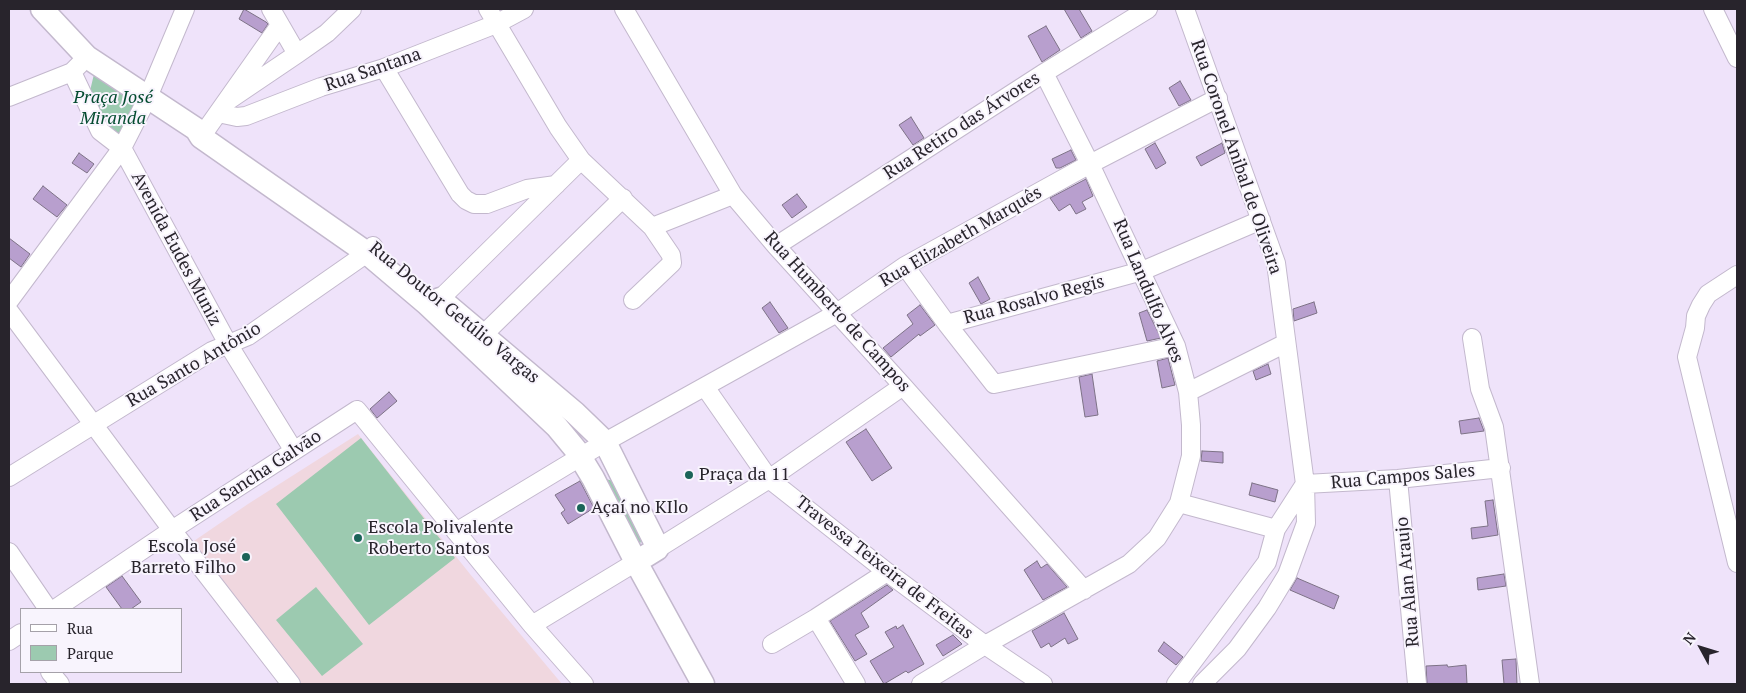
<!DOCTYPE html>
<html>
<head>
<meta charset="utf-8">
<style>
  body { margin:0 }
  #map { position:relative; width:1746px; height:693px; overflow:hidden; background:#efe3fa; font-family:"PT Serif",serif }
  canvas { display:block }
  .frame { position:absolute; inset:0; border:10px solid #28242c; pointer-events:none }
  .legend { position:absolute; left:20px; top:608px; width:162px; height:65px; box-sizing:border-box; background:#f8f4fd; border:1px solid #a5a1a9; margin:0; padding:6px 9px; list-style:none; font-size:15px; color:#28242c }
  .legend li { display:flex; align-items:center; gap:10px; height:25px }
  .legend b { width:25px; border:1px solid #a5a1a9 }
  .north { position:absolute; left:1676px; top:623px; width:50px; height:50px; -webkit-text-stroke:4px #f8f4fd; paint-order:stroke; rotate:309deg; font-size:14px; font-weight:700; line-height:20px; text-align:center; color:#28242c }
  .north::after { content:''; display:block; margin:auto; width:18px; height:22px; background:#28242c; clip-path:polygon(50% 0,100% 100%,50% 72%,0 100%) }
</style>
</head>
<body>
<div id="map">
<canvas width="1746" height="693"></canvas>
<div class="frame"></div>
<ul class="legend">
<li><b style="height:6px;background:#fff"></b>Rua</li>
<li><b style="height:14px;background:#9ccab0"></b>Parque</li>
</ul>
<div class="north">N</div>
</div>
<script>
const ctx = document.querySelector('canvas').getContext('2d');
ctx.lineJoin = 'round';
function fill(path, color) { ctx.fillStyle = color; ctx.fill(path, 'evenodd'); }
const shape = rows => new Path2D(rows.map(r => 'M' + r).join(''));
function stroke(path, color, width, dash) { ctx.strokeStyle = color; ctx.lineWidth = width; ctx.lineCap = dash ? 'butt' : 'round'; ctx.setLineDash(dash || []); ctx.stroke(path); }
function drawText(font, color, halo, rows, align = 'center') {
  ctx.font = font + ' "PT Serif",serif'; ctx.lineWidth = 4; ctx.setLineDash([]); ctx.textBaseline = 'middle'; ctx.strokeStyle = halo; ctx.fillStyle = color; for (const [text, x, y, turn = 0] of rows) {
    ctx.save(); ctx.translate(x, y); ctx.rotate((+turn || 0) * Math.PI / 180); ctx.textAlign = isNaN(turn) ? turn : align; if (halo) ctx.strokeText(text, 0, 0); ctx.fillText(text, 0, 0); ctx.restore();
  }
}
fill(shape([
  [358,434,470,574,562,684,302,684,191,543,248,504]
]), '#f0d7df');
fill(shape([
  [95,70,139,103,117,141,105,131,89,95],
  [361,438,455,558,369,625,276,504],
  [601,478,614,481,642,539,638,548],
  [316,587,363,644,322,676,276,620]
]), '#9ccab0');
const building = shape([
  [244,9,266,22,268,24,262,33,239,19,244,9],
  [1064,9,1079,9,1092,31,1081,38,1064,9],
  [1046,26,1060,50,1042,62,1028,36,1046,26],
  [1180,81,1191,100,1179,106,1169,88,1180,81],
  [911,117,924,138,913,145,899,125,911,117],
  [1155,143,1166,163,1156,169,1145,149,1155,143],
  [1222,143,1225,153,1201,166,1196,157,1222,143],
  [1071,150,1076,160,1060,168,1056,168,1052,159,1071,150],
  [79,153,94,164,87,173,72,163,79,153],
  [1086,179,1093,196,1082,202,1086,209,1076,214,1070,204,1059,211,1050,198,1086,179],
  [43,186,67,205,57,217,33,199,43,186],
  [797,194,807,207,792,218,782,205,797,194],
  [9,238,30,254,21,267,9,258,9,238],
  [978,277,990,299,981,304,969,283,978,277],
  [770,302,788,328,779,333,762,308,770,302],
  [1314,302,1317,313,1294,321,1293,309,1314,302],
  [920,305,935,325,920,336,919,334,891,357,883,348,913,324,907,315,920,305],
  [1147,310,1161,338,1147,341,1139,313,1147,310],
  [1168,358,1175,385,1162,388,1157,361,1168,358],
  [1268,364,1271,374,1256,380,1253,371,1268,364],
  [1092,374,1098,415,1085,417,1079,377,1092,374],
  [389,392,397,401,377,418,370,409,389,392],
  [1479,418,1484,431,1461,434,1459,421,1479,418],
  [866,429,892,468,872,481,846,442,866,429],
  [1202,451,1223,452,1223,463,1201,461,1202,451],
  [580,481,594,508,568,524,561,513,565,510,555,495,580,481],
  [1252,483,1278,490,1275,502,1249,495,1252,483],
  [1493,500,1498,535,1472,539,1471,528,1488,526,1485,501,1493,500],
  [1037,561,1041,568,1047,564,1067,587,1043,600,1024,570,1037,561],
  [1504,574,1506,586,1478,590,1477,578,1504,574],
  [122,576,141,602,131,609,122,609,106,587,122,576],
  [1297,578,1339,596,1334,609,1290,590,1297,578],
  [887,585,893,590,861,613,869,627,855,635,867,654,855,661,830,621,887,585],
  [1064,613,1078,639,1068,644,1065,638,1051,647,1049,643,1041,648,1032,631,1064,613],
  [903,625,924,664,908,673,906,671,884,684,870,661,894,647,885,632,896,626,897,629,903,625],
  [953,635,962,644,943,656,936,645,953,635],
  [1164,642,1183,657,1176,665,1158,651,1164,642],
  [1516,659,1517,684,1504,684,1502,660,1516,659],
  [1447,665,1448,667,1466,665,1467,684,1427,684,1426,666,1447,665]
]);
fill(building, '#b89fce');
stroke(building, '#7d7286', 1);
const minor = shape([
  [271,9,297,54],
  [488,9,558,127,581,160,652,227,733,195],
  [624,9,733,195,776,246,903,386,1084,590],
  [1185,9,1276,263,1305,484,1306,523,1287,575,1267,608,1237,649,1202,684],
  [1713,9,1737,58],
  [384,68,460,194,466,200,474,204,487,204,527,189,556,185],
  [72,72,100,131,122,148,228,344,294,451],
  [9,97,72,72,80,64],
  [226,102,297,54,327,33,352,9],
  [218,113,237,117,246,116,321,87,384,68,496,24,524,9],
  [201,137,280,25],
  [776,246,1044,73,1148,9],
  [905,266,947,324,994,384,1176,346],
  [1737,275,1708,294,1701,305,1696,316,1695,328,1687,357,1737,563],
  [440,299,581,160],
  [633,300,672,263,671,255,652,227],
  [9,301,122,148,148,97,185,9],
  [9,311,172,530,291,684],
  [947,324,1142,271,1261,220],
  [483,335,623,198],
  [1472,338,1480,389,1494,427,1530,684],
  [705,387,769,479,887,572,985,645,1043,684],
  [1188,392,1286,343],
  [9,477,212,351,248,336,367,253,373,246],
  [1398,479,1417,684],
  [1179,503,1276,529],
  [456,532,605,442,837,313,905,266,1090,164,1218,98],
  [657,549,769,479,903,386],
  [9,552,48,609],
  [55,609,172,530,357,410,532,625,584,684],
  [816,618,856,684],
  [532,625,636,562],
  [9,641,21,633],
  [772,644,816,618,887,572],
  [50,672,60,684],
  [921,684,985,645,1129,564,1157,538,1179,503,1191,456,1191,425,1188,392,1176,346,1090,164,1044,73],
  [1176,684,1267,562,1276,529,1305,484,1398,479,1501,468]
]);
const major = shape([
  [42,9,87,57,196,129,201,137,367,253,426,303,557,427,576,450,593,478,636,562,703,684],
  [440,299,575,413,605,442,657,546,657,549,636,562]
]);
stroke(minor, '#c3b8cd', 20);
stroke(major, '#c3b8cd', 25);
stroke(minor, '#fff', 18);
stroke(major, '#fff', 22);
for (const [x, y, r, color] of [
  [689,475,5,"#1b6459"],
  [581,508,5,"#1b6459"],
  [358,538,5,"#1b6459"],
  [246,557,5,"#1b6459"]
]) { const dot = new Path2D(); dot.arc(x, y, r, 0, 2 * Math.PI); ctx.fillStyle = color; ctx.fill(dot); stroke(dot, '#f8f4fd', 2); }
drawText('18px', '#28242c', '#f8f4fd', [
  ["Rua Santana",373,70,-19],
  ["Rua Retiro das Árvores",962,126,-33],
  ["Rua Coronel Anibal de Oliveira",1236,157,71],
  ["Rua Elizabeth Marquês",961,237,-30],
  ["Avenida Eudes Muniz",176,249,62],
  ["Rua Landulfo Alves",1148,291,67],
  ["Rua Rosalvo Regis",1034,300,-15],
  ["Rua Humberto de Campos",837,312,48],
  ["Rua Doutor Getúlio Vargas",454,313,39],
  ["Rua Santo Antônio",194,365,-30],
  ["Rua Sancha Galvão",256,476,-33],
  ["Rua Campos Sales",1403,477,-5],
  ["Travessa Teixeira de Freitas",884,568,38],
  ["Rua Alan Araujo",1408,582,-95]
]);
drawText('italic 18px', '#044c30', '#f8f4fd', [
  ["Praça José",113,98],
  ["Miranda",113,119]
]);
drawText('18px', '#28242c', '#f8f4fd', [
  ["Praça da 11",699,475],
  ["Açaí no KIlo",591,508],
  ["Escola Polivalente",368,528],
  ["Roberto Santos",368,549],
  ["Escola José",236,547,"right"],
  ["Barreto Filho",236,568,"right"]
], 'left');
</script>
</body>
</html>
